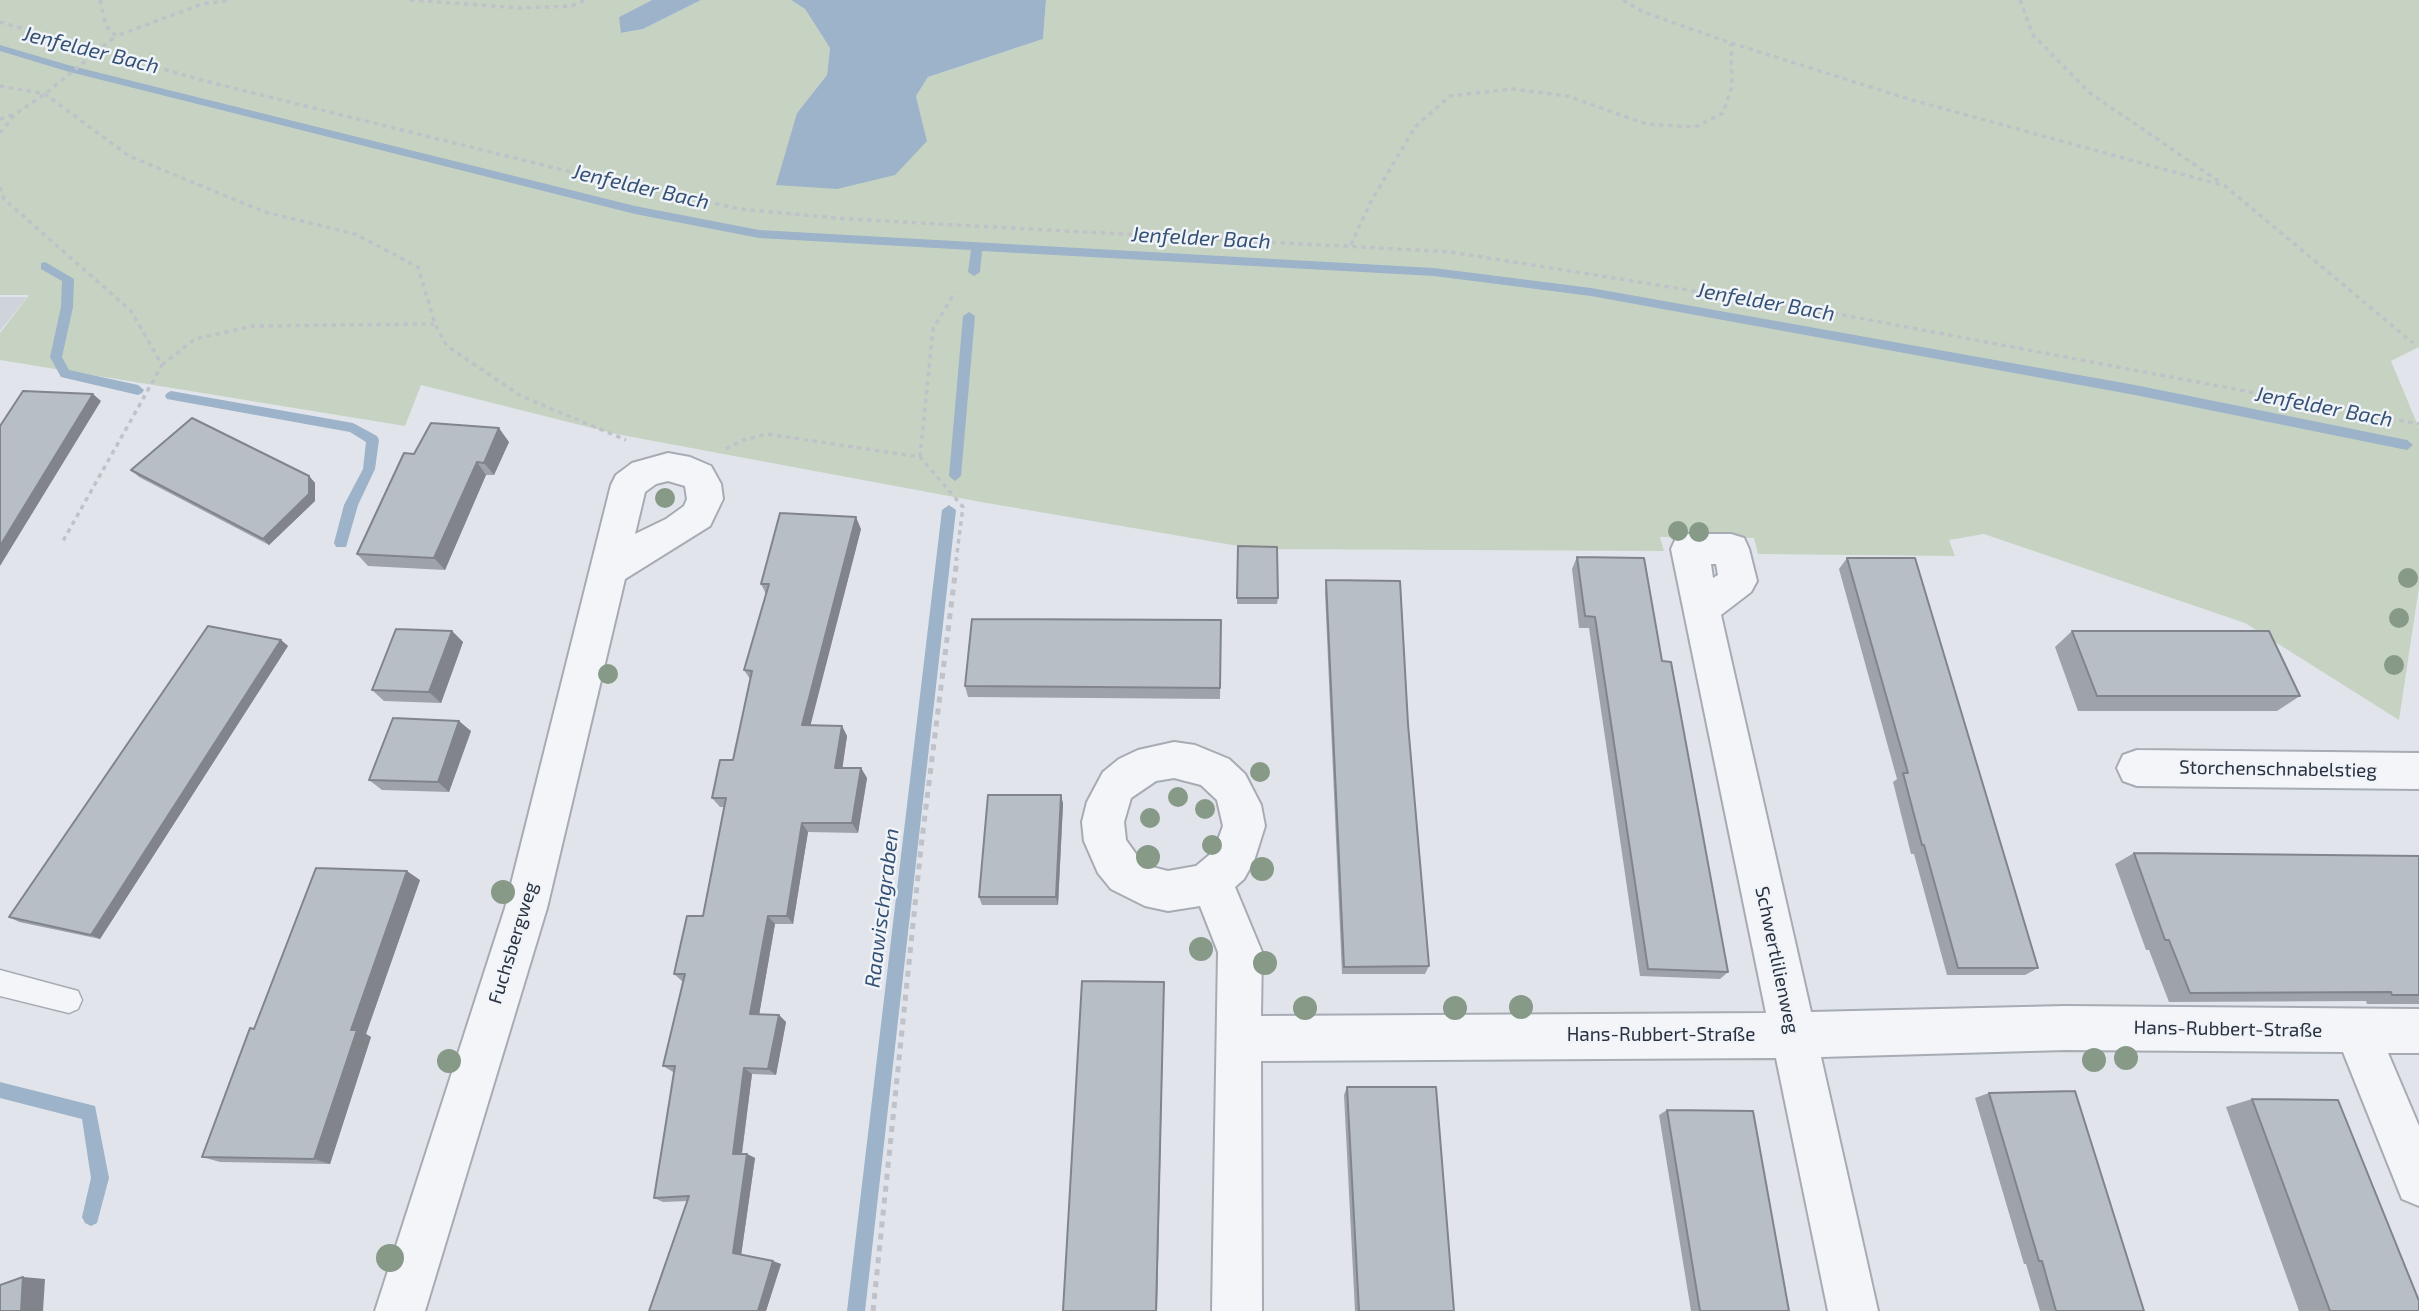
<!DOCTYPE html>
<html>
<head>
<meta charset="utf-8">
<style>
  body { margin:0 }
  canvas { display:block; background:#e1e4ea }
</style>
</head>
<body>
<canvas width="2419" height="1311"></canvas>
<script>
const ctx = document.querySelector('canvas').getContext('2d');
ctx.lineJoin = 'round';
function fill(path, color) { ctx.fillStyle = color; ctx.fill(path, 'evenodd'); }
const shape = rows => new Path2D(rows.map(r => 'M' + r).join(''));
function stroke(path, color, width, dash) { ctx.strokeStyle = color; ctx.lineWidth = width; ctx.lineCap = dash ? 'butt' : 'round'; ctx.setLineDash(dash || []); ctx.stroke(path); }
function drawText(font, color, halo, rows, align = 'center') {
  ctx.font = font + ' "Exo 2",sans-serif'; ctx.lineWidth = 5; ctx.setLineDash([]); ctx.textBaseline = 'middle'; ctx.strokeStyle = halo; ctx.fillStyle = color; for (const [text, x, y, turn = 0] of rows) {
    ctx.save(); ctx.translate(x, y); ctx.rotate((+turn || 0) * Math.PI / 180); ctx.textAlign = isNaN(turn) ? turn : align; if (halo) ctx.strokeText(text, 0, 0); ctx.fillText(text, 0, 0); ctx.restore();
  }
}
fill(shape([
  [0,297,27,297,0,331]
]), '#cfd3db');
fill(shape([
  [0,0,652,0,619,17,622,33,643,29,701,0,791,0,805,9,830,48,827,75,797,113,927,141,916,96,928,77,1043,39,1046,0,2419,0,2419,347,2391,361,2419,428,2419,587,2399,720,2245,623,1984,534,1949,540,1955,556,1758,554,1754,538,1660,537,1664,551,1256,549,981,502,616,434,421,385,405,426,0,360,0,333,29,295,0,295]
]), '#c7d3c2');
fill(shape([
  [652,0,701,0,643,29,621,33,619,17],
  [791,0,1046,0,1043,39,928,77,916,96,927,141,895,175,837,189,776,185,797,113,827,75,830,48,805,9]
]), '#9cb3c9');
fill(shape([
  [0,45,68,65,635,206,759,230,1434,268,1591,288,2135,385,2407,440,2413,445,2407,450,2135,395,1591,296,1434,276,982,251,980,272,974,276,968,272,971,250,759,238,635,214,66,71,0,51,0,45],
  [45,262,74,279,73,307,62,357,69,370,138,385,144,390,142,393,138,395,61,377,50,357,61,307,62,281,41,269,41,263,45,262],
  [969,312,975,316,961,476,955,481,949,476,963,316,969,312],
  [171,391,353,423,377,436,379,440,375,469,358,505,346,547,336,547,334,543,344,505,363,469,366,442,350,432,167,399,165,396,167,393,171,391],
  [949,505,956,510,865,1311,847,1311,942,510,949,505],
  [0,1082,95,1106,109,1178,97,1223,91,1226,85,1223,82,1217,91,1178,82,1119,0,1098,0,1082]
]), '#9cb3c9');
const lane = shape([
  [0,970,78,991,82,1000,78,1009,69,1013,0,996,0,970]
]);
const street = shape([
  [668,453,690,457,711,466,721,484,723,499,710,526,625,579,547,908,425,1311,375,1311,505,908,611,485,616,475,632,463,668,453],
  [668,481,685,486,687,499,684,506,666,519,635,534,645,492,656,484,668,481],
  [1689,534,1731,534,1744,538,1749,549,1757,581,1751,592,1721,615,1811,1012,2065,1006,2419,1009,2419,1053,2388,1053,2419,1126,2419,1206,2402,1199,2343,1052,2065,1050,1821,1057,1878,1311,1828,1311,1776,1058,1261,1061,1262,1311,1212,1311,1218,952,1200,906,1168,911,1145,906,1111,889,1098,873,1084,841,1082,822,1087,802,1103,772,1119,759,1138,750,1174,742,1195,745,1229,759,1245,774,1261,805,1265,826,1254,861,1244,879,1235,887,1262,952,1261,1016,1766,1013,1671,549,1676,538,1689,534],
  [1711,564,1716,564,1718,575,1713,578,1711,564],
  [1174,778,1201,785,1217,800,1223,826,1214,851,1196,866,1168,871,1152,867,1141,861,1126,840,1124,822,1131,798,1156,781,1174,778],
  [2137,750,2419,753,2419,789,2137,786,2123,781,2117,768,2123,755,2137,750]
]);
stroke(lane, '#a6abb4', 3);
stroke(street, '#a6abb4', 4);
stroke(shape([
  [100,0,106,26,116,36,202,4,231,0],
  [410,0,522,8,571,6,586,0],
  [1623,0,1643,12,1731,43,1912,100,2225,186,2413,343],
  [2020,0,2033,35,2090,93,2220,182],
  [0,22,205,81,591,177,740,209,847,219,1451,252,1838,314,2419,424],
  [0,86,45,94,129,156,265,212,355,234,418,267,435,324,447,346,521,396,626,440],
  [0,119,12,115],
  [0,133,15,114,45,94,116,36],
  [0,187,4,199,131,311,162,365,63,541],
  [1351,245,1370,203,1415,127,1450,96,1512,89,1568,96,1646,124,1695,127,1723,113,1732,86,1731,43],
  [162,365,195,339,253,326,434,324],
  [726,449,743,440,767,434,920,457,963,507,956,561],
  [920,457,933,329,955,292]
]), '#bfc2c8', 3.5, [4.5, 4.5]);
stroke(shape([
  [873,1311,921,847,957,559]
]), '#bfc2c8', 5, [6, 6]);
fill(lane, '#f4f5f8');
fill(street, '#f4f5f8');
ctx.fillStyle = '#879a88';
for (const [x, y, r] of [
  [665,498,10],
  [1678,531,10],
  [1699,532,10],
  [2408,578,10],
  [2399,618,10],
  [2394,665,10],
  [608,674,10],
  [1260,772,10],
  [1178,797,10],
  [1205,809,10],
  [1150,818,10],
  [1212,845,10],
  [1148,857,12],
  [1262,869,12],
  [503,892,12],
  [1201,949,12],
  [1265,963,12],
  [1521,1007,12],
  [1305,1008,12],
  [1455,1008,12],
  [2126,1058,12],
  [2094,1060,12],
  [449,1061,12],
  [390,1258,14]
]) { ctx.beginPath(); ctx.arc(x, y, r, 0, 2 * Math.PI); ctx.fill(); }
fill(shape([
  [509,442,494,475,486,475,445,570,368,566,357,554,414,454],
  [131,470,309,476,315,483,315,501,269,545,139,477],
  [861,529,810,725,842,726,847,736,842,768,861,768,867,778,858,833,808,832,793,924,775,924,759,1015,779,1015,786,1022,776,1075,752,1074,742,1154,747,1154,755,1158,741,1255,781,1264,766,1311,649,1311,688,1201,663,1202,654,1198,675,1072,673,1072,663,1066,683,982,674,974,703,916,724,807,720,807,712,798,733,760,750,679,744,670,766,594,761,584],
  [1238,546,1278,598,1277,604,1237,604],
  [1577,557,1662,661,1728,972,1720,979,1640,976,1589,628,1579,628,1572,569],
  [1847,558,2038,968,2025,975,1947,975,1914,854,1911,854,1893,782,1897,779,1839,569],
  [1326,580,1408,724,1429,966,1425,974,1342,974,1325,592],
  [1221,620,1220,699,968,697,965,686],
  [452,631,463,642,441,703,384,701,372,690],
  [2072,631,2300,696,2277,711,2078,711,2055,647],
  [281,640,288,646,100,939,19,922,9,917],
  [471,731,449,792,382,790,369,780],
  [1061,795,1063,804,1058,905,982,905,979,897],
  [2134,853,2419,856,2419,1004,2367,1004,2366,1001,2169,1002,2149,950,2146,950,2115,864],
  [420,880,366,1034,371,1037,330,1164,220,1162,202,1157,254,1029],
  [1347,1087,1454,1311,1355,1311,1344,1095],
  [1989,1093,2144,1311,2040,1311,2026,1264,2024,1264,1975,1098],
  [2252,1099,2419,1311,2299,1311,2226,1107],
  [1667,1110,1789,1311,1691,1311,1659,1115]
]), '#9ea3aa');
fill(shape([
  [93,394,101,401,0,566,0,546],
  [499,428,509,442,494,475,484,463],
  [477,462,486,475,445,570,434,558],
  [309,476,315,483,315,501,269,545,263,539],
  [856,517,861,529,808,735,802,725],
  [452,631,463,642,441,703,429,692],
  [281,640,288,646,100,939,91,935],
  [459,721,471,731,449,792,438,782],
  [842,726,847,736,841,778,835,768],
  [861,768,867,778,858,833,852,823],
  [1061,795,1063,804,1058,905,1056,897],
  [802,823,808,832,793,924,787,916],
  [407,871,420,880,366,1034,371,1037,330,1164,314,1159,351,1030],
  [768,916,775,924,758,1021,750,1014],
  [1164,982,1164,990,1157,1311,1156,1311],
  [779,1015,786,1022,776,1075,768,1069],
  [744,1068,752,1074,741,1159,733,1154],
  [747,1154,755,1158,741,1256,733,1253],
  [773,1261,781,1264,766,1311,758,1311],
  [23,1277,45,1279,43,1311,21,1311]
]), '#81858b');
const building = shape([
  [23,391,93,394,0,546,0,426,23,391],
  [192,418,309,476,309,494,263,539,131,470,192,418],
  [431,423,499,428,484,463,477,462,434,558,357,554,404,453,414,454,431,423],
  [780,513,856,517,802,725,842,726,835,768,861,768,852,823,802,823,787,916,768,916,750,1014,779,1015,768,1069,744,1068,733,1154,747,1154,733,1253,773,1261,758,1311,649,1311,689,1196,654,1198,675,1066,663,1066,685,974,674,974,687,916,703,916,726,798,712,798,720,760,733,760,752,671,744,670,769,584,761,584,780,513],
  [1238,546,1277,547,1278,598,1237,598,1238,546],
  [1577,557,1644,558,1662,661,1671,662,1728,972,1648,969,1595,617,1585,616,1577,557],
  [1847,558,1915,558,2038,968,1958,968,1924,845,1922,845,1903,773,1908,773,1847,558],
  [1326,580,1400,581,1408,724,1429,966,1344,967,1326,580],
  [972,619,1221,620,1220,688,965,686,972,619],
  [208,626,281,640,91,935,9,917,208,626],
  [396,629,452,631,429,692,372,690,396,629],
  [2072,631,2269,631,2300,696,2097,696,2072,631],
  [393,718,459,721,438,782,369,780,393,718],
  [988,795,1061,795,1056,897,979,897,988,795],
  [2134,853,2419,856,2419,995,2392,995,2391,992,2190,993,2169,940,2165,940,2134,853],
  [316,868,407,871,351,1030,357,1030,314,1159,202,1157,250,1028,254,1029,316,868],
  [1082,981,1164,982,1156,1311,1063,1311,1082,981],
  [1347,1087,1436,1087,1454,1311,1359,1311,1347,1087],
  [2075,1091,2144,1311,2056,1311,2042,1261,2039,1261,1989,1093,2075,1091],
  [2252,1099,2338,1100,2419,1301,2419,1311,2330,1311,2252,1099],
  [1667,1110,1753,1111,1789,1311,1700,1311,1667,1110],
  [23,1277,21,1311,0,1311,0,1285,23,1277]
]);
fill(building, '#b8bec6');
stroke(building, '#81858b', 2);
drawText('19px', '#293241', '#f0f3f7', [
  ["Storchenschnabelstieg",2278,769,1],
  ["Fuchsbergweg",513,943,-73],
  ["Schwertlilienweg",1777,960,78],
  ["Hans-Rubbert-Straße",2228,1029,1],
  ["Hans-Rubbert-Straße",1661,1035]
]);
drawText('italic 21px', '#345175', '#f0f3f7', [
  ["Jenfelder Bach",91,50,14],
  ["Jenfelder Bach",641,187,13],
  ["Jenfelder Bach",1201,238,3],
  ["Jenfelder Bach",1766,302,10],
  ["Jenfelder Bach",2324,407,11],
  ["Raawischgraben",882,908,-83]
]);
</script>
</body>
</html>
